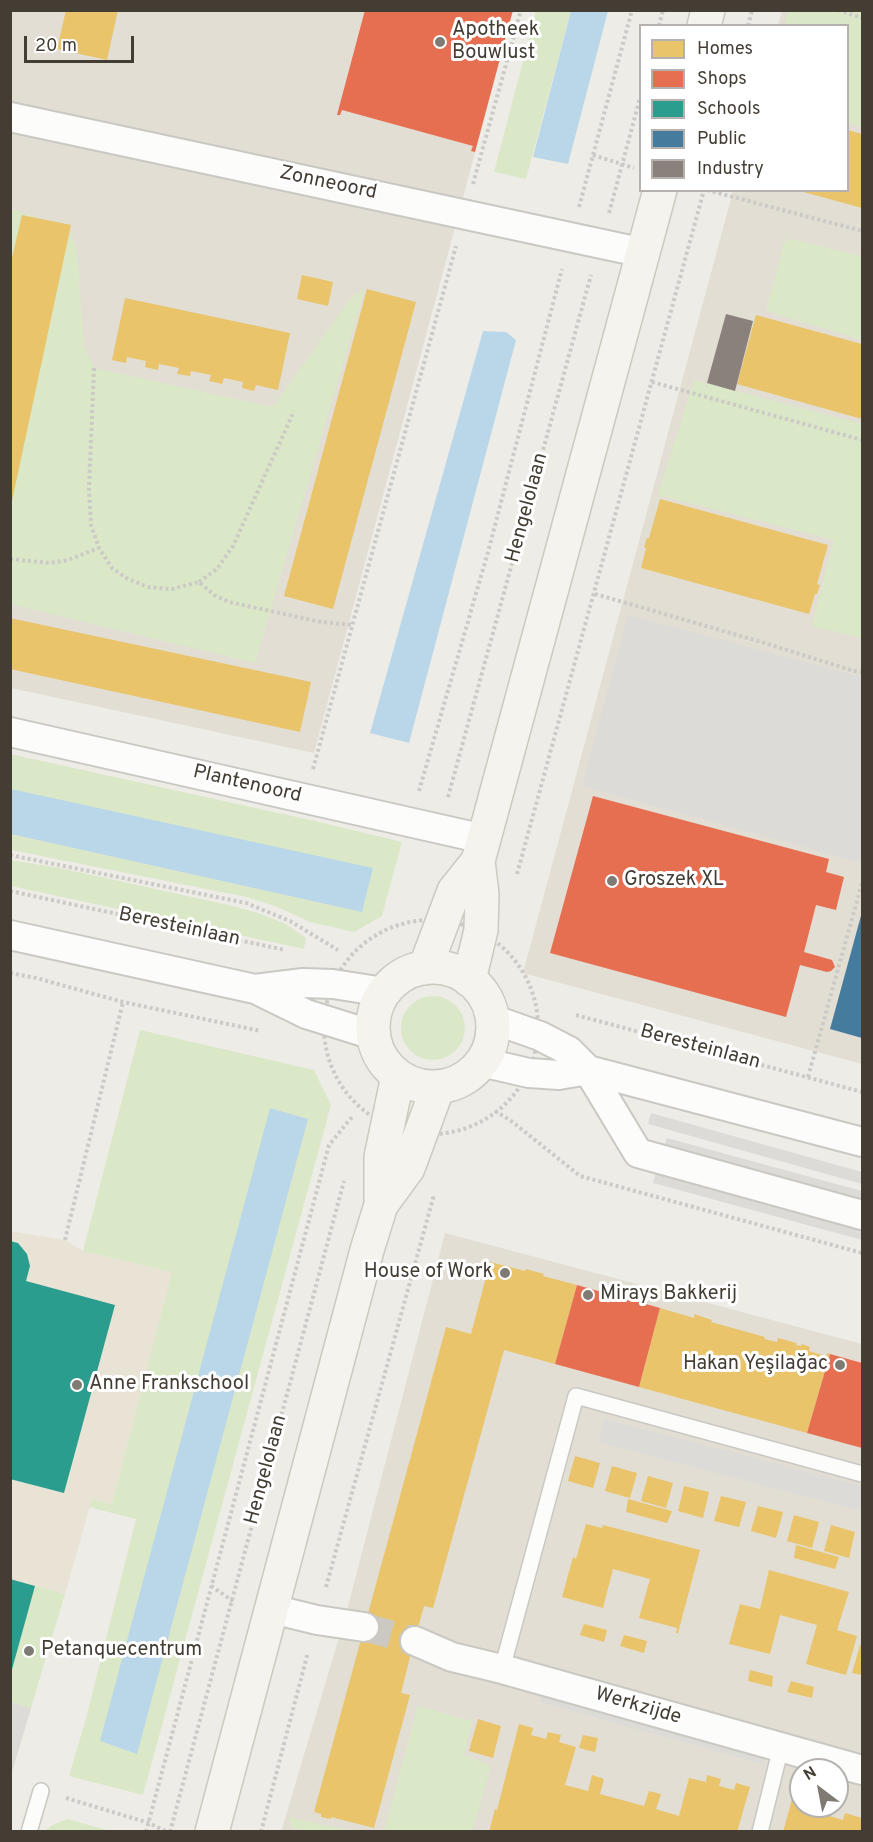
<!DOCTYPE html>
<html>
<head>
<meta charset="utf-8">
<style>
  body { margin:0 }
  #map { position:relative; width:873px; height:1842px; overflow:hidden; background:#eeece7; font-family:Overpass,sans-serif }
  canvas { display:block }
  .frame { position:absolute; inset:0; border:12px solid #433d34; pointer-events:none }
  .legend { position:absolute; left:639px; top:24px; width:210px; height:168px; box-sizing:border-box; background:#fff; border:2px solid #b4b1ae; margin:0; padding:8px 10px; list-style:none; font-size:18px; color:#433d34 }
  .legend li { display:flex; align-items:center; gap:12px; height:30px }
  .legend b { width:30px; border:2px solid #b4b1ae }
  .north { position:absolute; left:789px; top:1758px; width:60px; height:60px; box-sizing:border-box; background:#fff; border:2px solid #b4b1ae; border-radius:50%; rotate:328deg; font-size:16px; font-weight:700; line-height:24px; text-align:center; color:#433d34 }
  .north::after { content:''; display:block; margin:auto; width:21px; height:27px; background:#7f7a73; clip-path:polygon(50% 0,100% 100%,50% 72%,0 100%) }
  .scale { position:absolute; left:24px; top:36px; width:110px; height:27px; box-sizing:border-box; border:3px solid #433d34; border-top:0; padding-left:8px; font-size:18px; line-height:21px; white-space:nowrap; color:#433d34; -webkit-text-stroke:4px #fff; paint-order:stroke }
</style>
</head>
<body>
<div id="map">
<canvas width="873" height="1842"></canvas>
<div class="frame"></div>
<ul class="legend">
<li><b style="height:16px;background:#e9c46a"></b>Homes</li>
<li><b style="height:16px;background:#e76f51"></b>Shops</li>
<li><b style="height:16px;background:#2a9d8f"></b>Schools</li>
<li><b style="height:16px;background:#457b9d"></b>Public</li>
<li><b style="height:16px;background:#8a817c"></b>Industry</li>
</ul>
<div class="north">N</div>
<div class="scale">20 m</div>
</div>
<script>
const ctx = document.querySelector('canvas').getContext('2d');
ctx.lineJoin = 'round';
function fill(path, color) { ctx.fillStyle = color; ctx.fill(path, 'evenodd'); }
const shape = rows => new Path2D(rows.map(r => 'M' + r).join(''));
function stroke(path, color, width, dash) { ctx.strokeStyle = color; ctx.lineWidth = width; ctx.lineCap = dash ? 'butt' : 'round'; ctx.setLineDash(dash || []); ctx.stroke(path); }
function drawText(font, color, halo, rows, align = 'center') {
  ctx.font = font + ' Overpass,sans-serif'; ctx.lineWidth = 6; ctx.setLineDash([]); ctx.textBaseline = 'middle'; ctx.strokeStyle = halo; ctx.fillStyle = color; for (const [text, x, y, turn = 0] of rows) {
    ctx.save(); ctx.translate(x, y); ctx.rotate((+turn || 0) * Math.PI / 180); ctx.textAlign = isNaN(turn) ? turn : align; if (halo) ctx.strokeText(text, 0, 0); ctx.fillText(text, 0, 0); ctx.restore();
  }
}
fill(shape([
  [11,11,513,11,314,753,11,688],
  [782,11,862,11,862,1064,523,973,733,191,848,190,848,26,778,25],
  [445,1233,862,1344,862,1831,281,1832,346,1614],
  [801,1770,837,1770,837,1806,801,1806]
]), '#e2ded4');
fill(shape([
  [10,1231,65,1240,83,1251,173,1272,112,1504,92,1499,65,1594,11,1579]
]), '#e9e3d6');
fill(shape([
  [536,11,571,11,526,179,494,172],
  [788,11,862,11,862,127,848,123,848,26,785,25],
  [10,208,57,225,72,235,77,251,84,345,94,368,273,407,350,299,365,288,255,663,11,604],
  [791,239,862,256,862,340,766,311,784,242],
  [694,380,862,424,862,638,812,626,834,540,658,495],
  [10,754,315,821,402,842,382,916,354,932,310,922,275,906,246,897,11,850],
  [10,860,60,868,233,906,258,913,284,923,306,938,304,949,11,886],
  '401 1028a32 32 0 1 1 64 0a32 32 0 1 1-64 0Z',
  [140,1030,314,1070,331,1105,143,1795,69,1776,85,1722,136,1519,89,1507,92,1499,112,1504,172,1272,83,1251],
  [11,1579,65,1594,11,1775],
  [418,1706,472,1721,464,1755,491,1766,472,1831,384,1831],
  [290,1817,350,1831,305,1831,290,1827],
  [67,1819,111,1831,45,1831,52,1825]
]), '#dbe8c8');
fill(shape([
  [628,615,862,677,862,863,582,786],
  [651,1113,862,1172,862,1184,648,1124],
  [667,1138,862,1191,862,1203,663,1149],
  [656,1172,862,1228,862,1240,653,1183],
  [604,1419,862,1486,862,1511,598,1442],
  [542,1694,764,1757,763,1764,540,1702],
  [11,1702,31,1708,11,1775,10,1702]
]), '#dddbd7');
fill(shape([
  [571,11,608,11,568,164,533,157],
  [483,331,506,332,516,340,409,743,370,733],
  [11,789,373,868,362,912,11,834],
  [270,1108,308,1119,137,1754,100,1741]
]), '#bad7ea');
fill(shape([
  [66,10,118,10,107,60,57,49],
  [848,130,862,134,862,208,800,191,848,190],
  [22,215,71,225,12,501,10,266],
  [302,275,333,282,328,306,297,299],
  [367,289,416,302,333,609,284,596],
  [125,298,290,333,278,390,256,385,254,391,242,388,243,382,224,378,222,384,209,381,211,375,191,371,190,376,177,374,179,368,159,364,158,370,145,367,146,361,127,357,126,363,112,360],
  [756,315,862,344,862,419,737,384],
  [660,499,828,545,817,584,820,585,817,594,815,594,809,614,641,568,646,548,644,547,647,538,649,538],
  [10,618,311,682,300,732,10,669],
  [490,1262,525,1271,526,1269,544,1274,543,1276,577,1285,555,1364,504,1350,433,1608,424,1606,412,1649,401,1693,410,1695,374,1828,331,1817,331,1819,321,1817,321,1814,314,1812,446,1327,471,1334],
  [660,1308,694,1318,694,1314,712,1320,711,1322,765,1337,764,1339,777,1342,778,1338,797,1343,796,1345,801,1346,802,1344,810,1347,809,1351,826,1356,827,1353,830,1354,807,1433,639,1387],
  [575,1456,600,1463,593,1488,568,1481],
  [612,1466,637,1473,630,1498,605,1491],
  [648,1476,673,1483,666,1508,641,1501],
  [684,1486,709,1492,703,1518,678,1511],
  [721,1496,746,1502,739,1527,714,1521],
  [628,1499,672,1511,667,1523,626,1512],
  [758,1506,783,1512,776,1538,751,1531],
  [794,1515,819,1522,812,1548,787,1541],
  [586,1524,602,1528,603,1525,700,1550,678,1633,676,1633,677,1628,639,1618,650,1579,613,1569,603,1608,562,1597,573,1557,576,1559],
  [831,1525,855,1532,849,1558,824,1551],
  [796,1545,839,1557,835,1569,794,1558],
  [769,1570,849,1592,837,1630,857,1636,846,1675,806,1664,817,1625,780,1615,770,1654,729,1644,740,1604,760,1609],
  [584,1624,607,1630,604,1642,580,1635],
  [624,1635,647,1641,644,1653,620,1646],
  [860,1645,862,1646,862,1675,852,1673],
  [750,1670,773,1676,772,1687,748,1681],
  [791,1681,814,1687,812,1698,787,1692],
  [478,1719,501,1726,493,1758,469,1751],
  [519,1724,533,1728,531,1735,546,1739,548,1732,561,1735,559,1742,576,1747,565,1785,588,1791,592,1775,604,1779,600,1794,644,1806,649,1791,661,1794,656,1809,679,1816,689,1778,706,1782,707,1775,721,1779,719,1786,734,1790,736,1783,750,1787,737,1832,489,1832,495,1809,497,1810],
  [583,1735,598,1738,595,1752,579,1748],
  [792,1799,801,1801,801,1806,813,1806,812,1811,843,1820,845,1813,862,1818,862,1832,783,1832]
]), '#e9c46a');
fill(shape([
  [365,10,513,10,475,152,471,151,473,146,342,110,340,115,337,115],
  [593,796,829,859,826,872,844,877,836,910,816,905,804,952,832,960,835,967,831,971,827,972,800,965,786,1017,550,953],
  [577,1285,609,1294,610,1292,628,1297,628,1299,660,1308,639,1387,555,1364],
  [830,1354,862,1363,862,1448,807,1433]
]), '#e76f51');
fill(shape([
  [10,1241,18,1243,27,1254,30,1266,26,1281,115,1305,64,1493,10,1479],
  [10,1579,35,1586,11,1673,10,1673]
]), '#2a9d8f');
fill(shape([
  [862,912,862,1038,830,1029]
]), '#457b9d');
fill(shape([
  [726,314,753,321,735,391,707,383]
]), '#8a817c');
stroke(shape([
  [364,1627,415,1641]
]), '#ccc9c3', 28, [28, 14]);
const lane = shape([
  [502,1669,576,1396,862,1474],
  [29,1832,41,1791],
  [760,1832,781,1747]
]);
const street = shape([
  [10,117,644,253],
  [10,732,484,839],
  [10,935,255,989,306,1014,373,1035],
  [255,989,303,983,333,984,384,992],
  [492,1019,540,1036,569,1051,588,1070,638,1153,862,1215],
  [481,1062,529,1073,559,1075,588,1070,862,1142],
  [272,1609,317,1620,364,1627],
  [415,1641,452,1657,502,1669,862,1770]
]);
const secondary = shape([
  [704,26,708,10],
  '373 1027a60 60 0 1 1 120 0a60 60 0 1 1-120 0Z',
  [425,968,454,891,478,861,660,190],
  [469,980,481,930,482,894,478,861],
  [381,1205,408,1168,438,1087],
  [212,1832,367,1250,381,1205,381,1157,398,1076]
]);
stroke(lane, '#cac8c3', 18);
stroke(street, '#cac8c3', 32);
stroke(secondary, '#ccc9bf', 36);
stroke(shape([
  [838,10,862,18],
  [659,26,663,10],
  [748,26,752,10],
  [593,155,634,168],
  [473,184,521,10],
  [707,190,862,231],
  [579,207,632,10],
  [609,213,640,98],
  [94,368,89,488,91,525,99,548],
  [652,382,862,440],
  [10,559,50,563,68,560,99,548,112,568,128,579,148,587,172,589,199,582,214,595,229,602,321,622,353,625],
  [199,582,217,569,233,546,294,411],
  [595,594,758,641,854,671,862,672],
  [313,769,456,246],
  [419,791,488,552,562,269],
  [448,797,591,275],
  [10,855,246,903,290,921,338,950],
  [517,874,704,190],
  [10,891,285,950],
  '324 1027a107 107 0 1 1 214 0a107 107 0 1 1-214 0Z',
  [10,973,36,978,123,1002,261,1031],
  [576,1015,862,1092],
  [808,1077,862,883],
  [495,1111,510,1120,580,1176,862,1253],
  [65,1240,123,1002],
  [211,1586,233,1601],
  [326,1587,434,1195],
  [66,1798,149,1823,167,1832],
  [146,1832,329,1145,352,1117],
  [170,1832,344,1181],
  [261,1832,308,1652]
]), '#cccac6', 4, [3, 3]);
stroke(lane, '#fcfcfb', 15);
stroke(street, '#fcfcfb', 28);
stroke(secondary, '#f5f3ed', 33);
for (const [x, y, r, color] of [
  [440,42,6,"#7f7a73"],
  [612,881,6,"#7f7a73"],
  [505,1273,6,"#7f7a73"],
  [588,1295,6,"#7f7a73"],
  [840,1365,6,"#7f7a73"],
  [77,1385,6,"#7f7a73"],
  [29,1651,6,"#7f7a73"]
]) { const dot = new Path2D(); dot.arc(x, y, r, 0, 2 * Math.PI); ctx.fillStyle = color; ctx.fill(dot); stroke(dot, '#fff', 2); }
drawText('20px', '#433d34', '#fff', [
  ["Apotheek",452,31],
  ["Bouwlust",452,54],
  ["Groszek XL",624,881],
  ["House of Work",493,1273,"right"],
  ["Mirays Bakkerij",600,1295],
  ["Hakan Yeşilağac",828,1365,"right"],
  ["Anne Frankschool",89,1385],
  ["Petanquecentrum",41,1651]
], 'left');
drawText('20px', '#433d34', '#fff', [
  ["Zonneoord",328,184,12],
  ["Hengelolaan",528,508,-75],
  ["Plantenoord",247,785,13],
  ["Beresteinlaan",179,928,12],
  ["Beresteinlaan",700,1048,15],
  ["Hengelolaan",267,1470,-75],
  ["Werkzijde",638,1707,16]
]);
</script>
</body>
</html>
